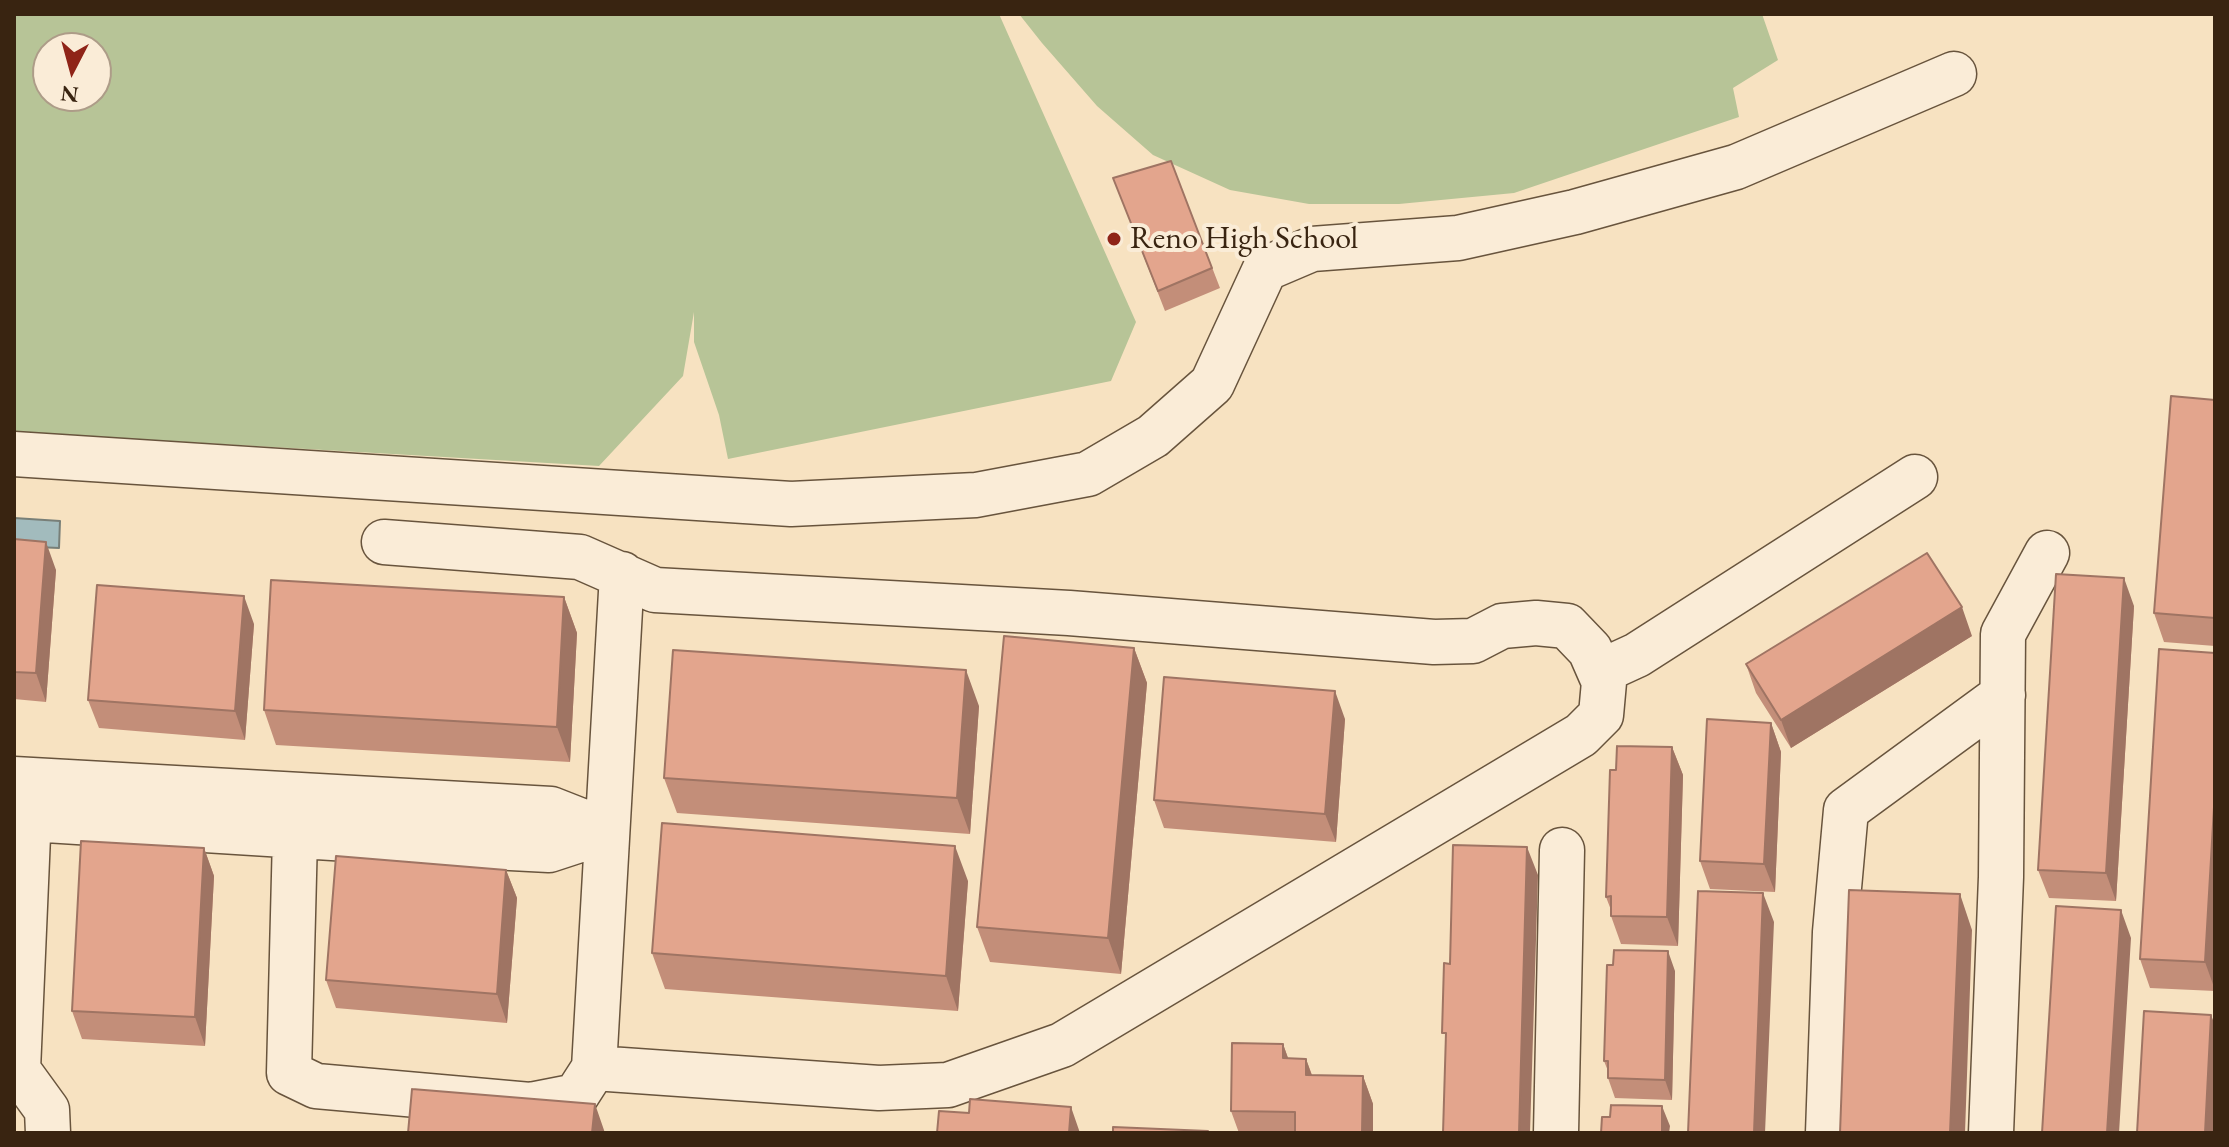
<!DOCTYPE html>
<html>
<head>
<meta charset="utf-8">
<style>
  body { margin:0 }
  #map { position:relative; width:2229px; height:1147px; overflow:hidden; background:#f7e2c1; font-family:"EB Garamond",serif }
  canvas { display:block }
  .frame { position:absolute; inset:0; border:16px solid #392411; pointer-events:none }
  .north { position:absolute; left:32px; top:32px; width:80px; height:80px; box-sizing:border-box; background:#faecd7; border:2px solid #ad9c88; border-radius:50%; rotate:186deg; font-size:22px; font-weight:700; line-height:32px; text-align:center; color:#392411 }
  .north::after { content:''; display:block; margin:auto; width:28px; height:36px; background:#8f2418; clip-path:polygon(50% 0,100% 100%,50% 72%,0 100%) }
</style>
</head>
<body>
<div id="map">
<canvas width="2229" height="1147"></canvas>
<div class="frame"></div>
<div class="north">N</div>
</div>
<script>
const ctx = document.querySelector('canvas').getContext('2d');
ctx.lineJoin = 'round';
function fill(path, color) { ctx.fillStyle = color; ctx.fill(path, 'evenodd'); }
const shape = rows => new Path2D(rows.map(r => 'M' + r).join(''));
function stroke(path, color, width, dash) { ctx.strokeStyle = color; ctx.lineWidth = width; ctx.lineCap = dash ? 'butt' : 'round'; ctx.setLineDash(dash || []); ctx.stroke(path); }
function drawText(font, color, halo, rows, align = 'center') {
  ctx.font = font + ' "EB Garamond",serif'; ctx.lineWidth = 8; ctx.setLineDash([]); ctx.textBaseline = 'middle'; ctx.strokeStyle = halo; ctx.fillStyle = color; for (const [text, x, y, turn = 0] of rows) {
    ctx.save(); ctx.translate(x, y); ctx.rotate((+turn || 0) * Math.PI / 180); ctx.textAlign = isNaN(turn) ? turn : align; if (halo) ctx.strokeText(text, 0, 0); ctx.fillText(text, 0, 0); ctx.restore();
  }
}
fill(shape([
  [14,14,999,14,1136,322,1111,381,728,459,719,415,694,342,694,312,683,376,599,466,14,432],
  [48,48,96,48,96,96,48,96],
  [1019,14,1762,14,1778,60,1733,88,1739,117,1514,193,1399,204,1309,204,1230,190,1153,155,1097,106,1042,43]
]), '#b7c497');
const water = shape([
  [14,518,60,521,59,548,14,546,14,518]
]);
fill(water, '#a2bbbd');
stroke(water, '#787f78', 2);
const minor = shape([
  [14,454,791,504,976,495,1088,474,1153,436,1212,384,1265,269,1312,249,1458,238,1575,212,1736,167,1954,74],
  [384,542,580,557,655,590,1069,613,1434,642,1473,641,1502,626,1536,623,1567,626,1590,650,1604,682,1601,715,1581,735,1062,1045,948,1085,879,1088,594,1068],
  [1600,672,1637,655,1915,477],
  [14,779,551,809,607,831],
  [14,818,396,842,549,850,607,831],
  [295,836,289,1073,316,1086,530,1105,576,1096,594,1068,622,574],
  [14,1070,18,1070,47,1110,48,1133],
  [18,1070,30,789],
  [1556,1133,1562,850],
  [1828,1133,1835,932,1846,810,2003,695],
  [1991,1133,2001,877,2003,634,2047,553]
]);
stroke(minor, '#68543d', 47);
stroke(minor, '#faecd7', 44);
fill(shape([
  [1171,161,1220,288,1165,311,1113,178],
  [2215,400,2215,646,2164,642,2154,613],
  [14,539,56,570,46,702,14,699],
  [564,597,577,633,570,762,276,745,264,710],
  [2134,606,2116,901,2049,898,2038,870],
  [254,624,245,740,99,728,88,700],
  [1972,636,1791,748,1756,693,1746,664],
  [1134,648,1147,683,1121,974,990,962,977,927],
  [2215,653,2215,991,2150,988,2140,959],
  [979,706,970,834,677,813,664,778],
  [1345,719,1336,842,1164,828,1154,800],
  [1771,723,1781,752,1775,892,1710,889,1700,861],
  [1672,747,1683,775,1678,946,1621,944,1611,916,1611,910,1606,897,1616,770],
  [204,848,214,876,205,1046,82,1039,72,1011],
  [506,870,517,898,507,1023,336,1008,326,980],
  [968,881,958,1011,665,989,652,953],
  [1675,971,1672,1100,1615,1098,1608,1078,1608,1071,1604,1061],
  [1283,1044,1288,1058,1306,1059,1312,1075,1363,1076,1373,1104,1373,1133,1239,1133,1231,1111]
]), '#c38e79');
fill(shape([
  [46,542,56,570,46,702,36,673],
  [2124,578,2134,606,2116,901,2106,873],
  [244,596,254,624,245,740,235,711],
  [564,597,577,633,570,762,557,727],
  [1962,607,1972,636,1791,748,1781,720],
  [1134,648,1147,683,1121,974,1108,938],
  [966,670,979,706,970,834,957,798],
  [1335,691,1345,719,1336,842,1325,814],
  [1771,723,1781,752,1775,892,1764,864],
  [1672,747,1683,775,1678,946,1667,917],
  [2215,790,2215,990,2205,962],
  [955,846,968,881,958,1011,946,976],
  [1527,847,1538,875,1530,1133,1519,1133],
  [204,848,214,876,205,1046,195,1017],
  [506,870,517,898,507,1023,497,994],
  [1763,893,1774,922,1765,1133,1754,1133],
  [1960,894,1972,930,1965,1133,1950,1133],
  [2121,910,2131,938,2119,1133,2107,1133],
  [1668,951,1675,971,1672,1100,1665,1080],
  [2211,1015,2215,1025,2215,1133,2205,1133],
  [1283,1044,1293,1072,1283,1058],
  [1306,1059,1316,1087,1306,1075],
  [1363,1076,1373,1104,1373,1133,1362,1133],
  [595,1104,605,1133,592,1133],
  [1662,1106,1670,1126,1669,1133,1662,1133],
  [1071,1107,1080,1133,1069,1133]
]), '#9f7463');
const building = shape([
  [1171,161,1212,268,1158,291,1113,178,1171,161],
  [2171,396,2215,400,2215,618,2154,613,2171,396],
  [14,539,46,542,36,673,14,672,14,539],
  [1927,553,1962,607,1781,720,1746,664,1927,553],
  [2056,574,2124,578,2106,873,2038,870,2056,574],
  [271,580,564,597,557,727,264,710,271,580],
  [97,585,244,596,235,711,88,700,97,585],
  [1004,636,1134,648,1108,938,977,927,1004,636],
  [2159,649,2215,653,2215,790,2205,962,2140,959,2159,649],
  [673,650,966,670,957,798,664,778,673,650],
  [1164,677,1335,691,1325,814,1154,800,1164,677],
  [1707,719,1771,723,1764,864,1700,861,1707,719],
  [1617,746,1672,747,1667,917,1611,916,1611,896,1606,897,1610,770,1616,770,1617,746],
  [662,823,955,846,946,976,652,953,662,823],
  [81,841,204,848,195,1017,72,1011,81,841],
  [1453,845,1527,847,1519,1133,1443,1133,1446,1033,1442,1033,1444,963,1450,964,1453,845],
  [336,856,506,870,497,994,326,980,336,856],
  [1849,890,1960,894,1950,1133,1840,1133,1849,890],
  [1698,891,1763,893,1754,1133,1688,1133,1698,891],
  [2056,906,2121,910,2107,1133,2042,1133,2056,906],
  [1614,950,1668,951,1665,1080,1608,1078,1608,1061,1604,1061,1607,965,1613,965,1614,950],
  [2144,1011,2211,1015,2205,1133,2137,1133,2144,1011],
  [1232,1043,1283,1044,1283,1058,1306,1059,1306,1075,1363,1076,1362,1133,1295,1133,1295,1112,1231,1111,1232,1043],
  [412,1089,595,1104,592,1133,408,1133,412,1089],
  [970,1099,1071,1107,1069,1133,937,1133,939,1111,969,1113,970,1099],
  [1611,1105,1662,1106,1662,1133,1601,1133,1602,1117,1610,1117,1611,1105],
  [1113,1127,1208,1131,1208,1133,1113,1133,1113,1127]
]);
fill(building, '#e3a58d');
stroke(building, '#9f7463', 2);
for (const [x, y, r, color] of [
  [1114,239,8,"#8f2418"]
]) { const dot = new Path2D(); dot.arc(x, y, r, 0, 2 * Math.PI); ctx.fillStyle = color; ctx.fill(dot); stroke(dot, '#faecd7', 3); }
drawText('32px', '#392411', '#faecd7', [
  ["Reno High School",1130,239]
], 'left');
</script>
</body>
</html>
